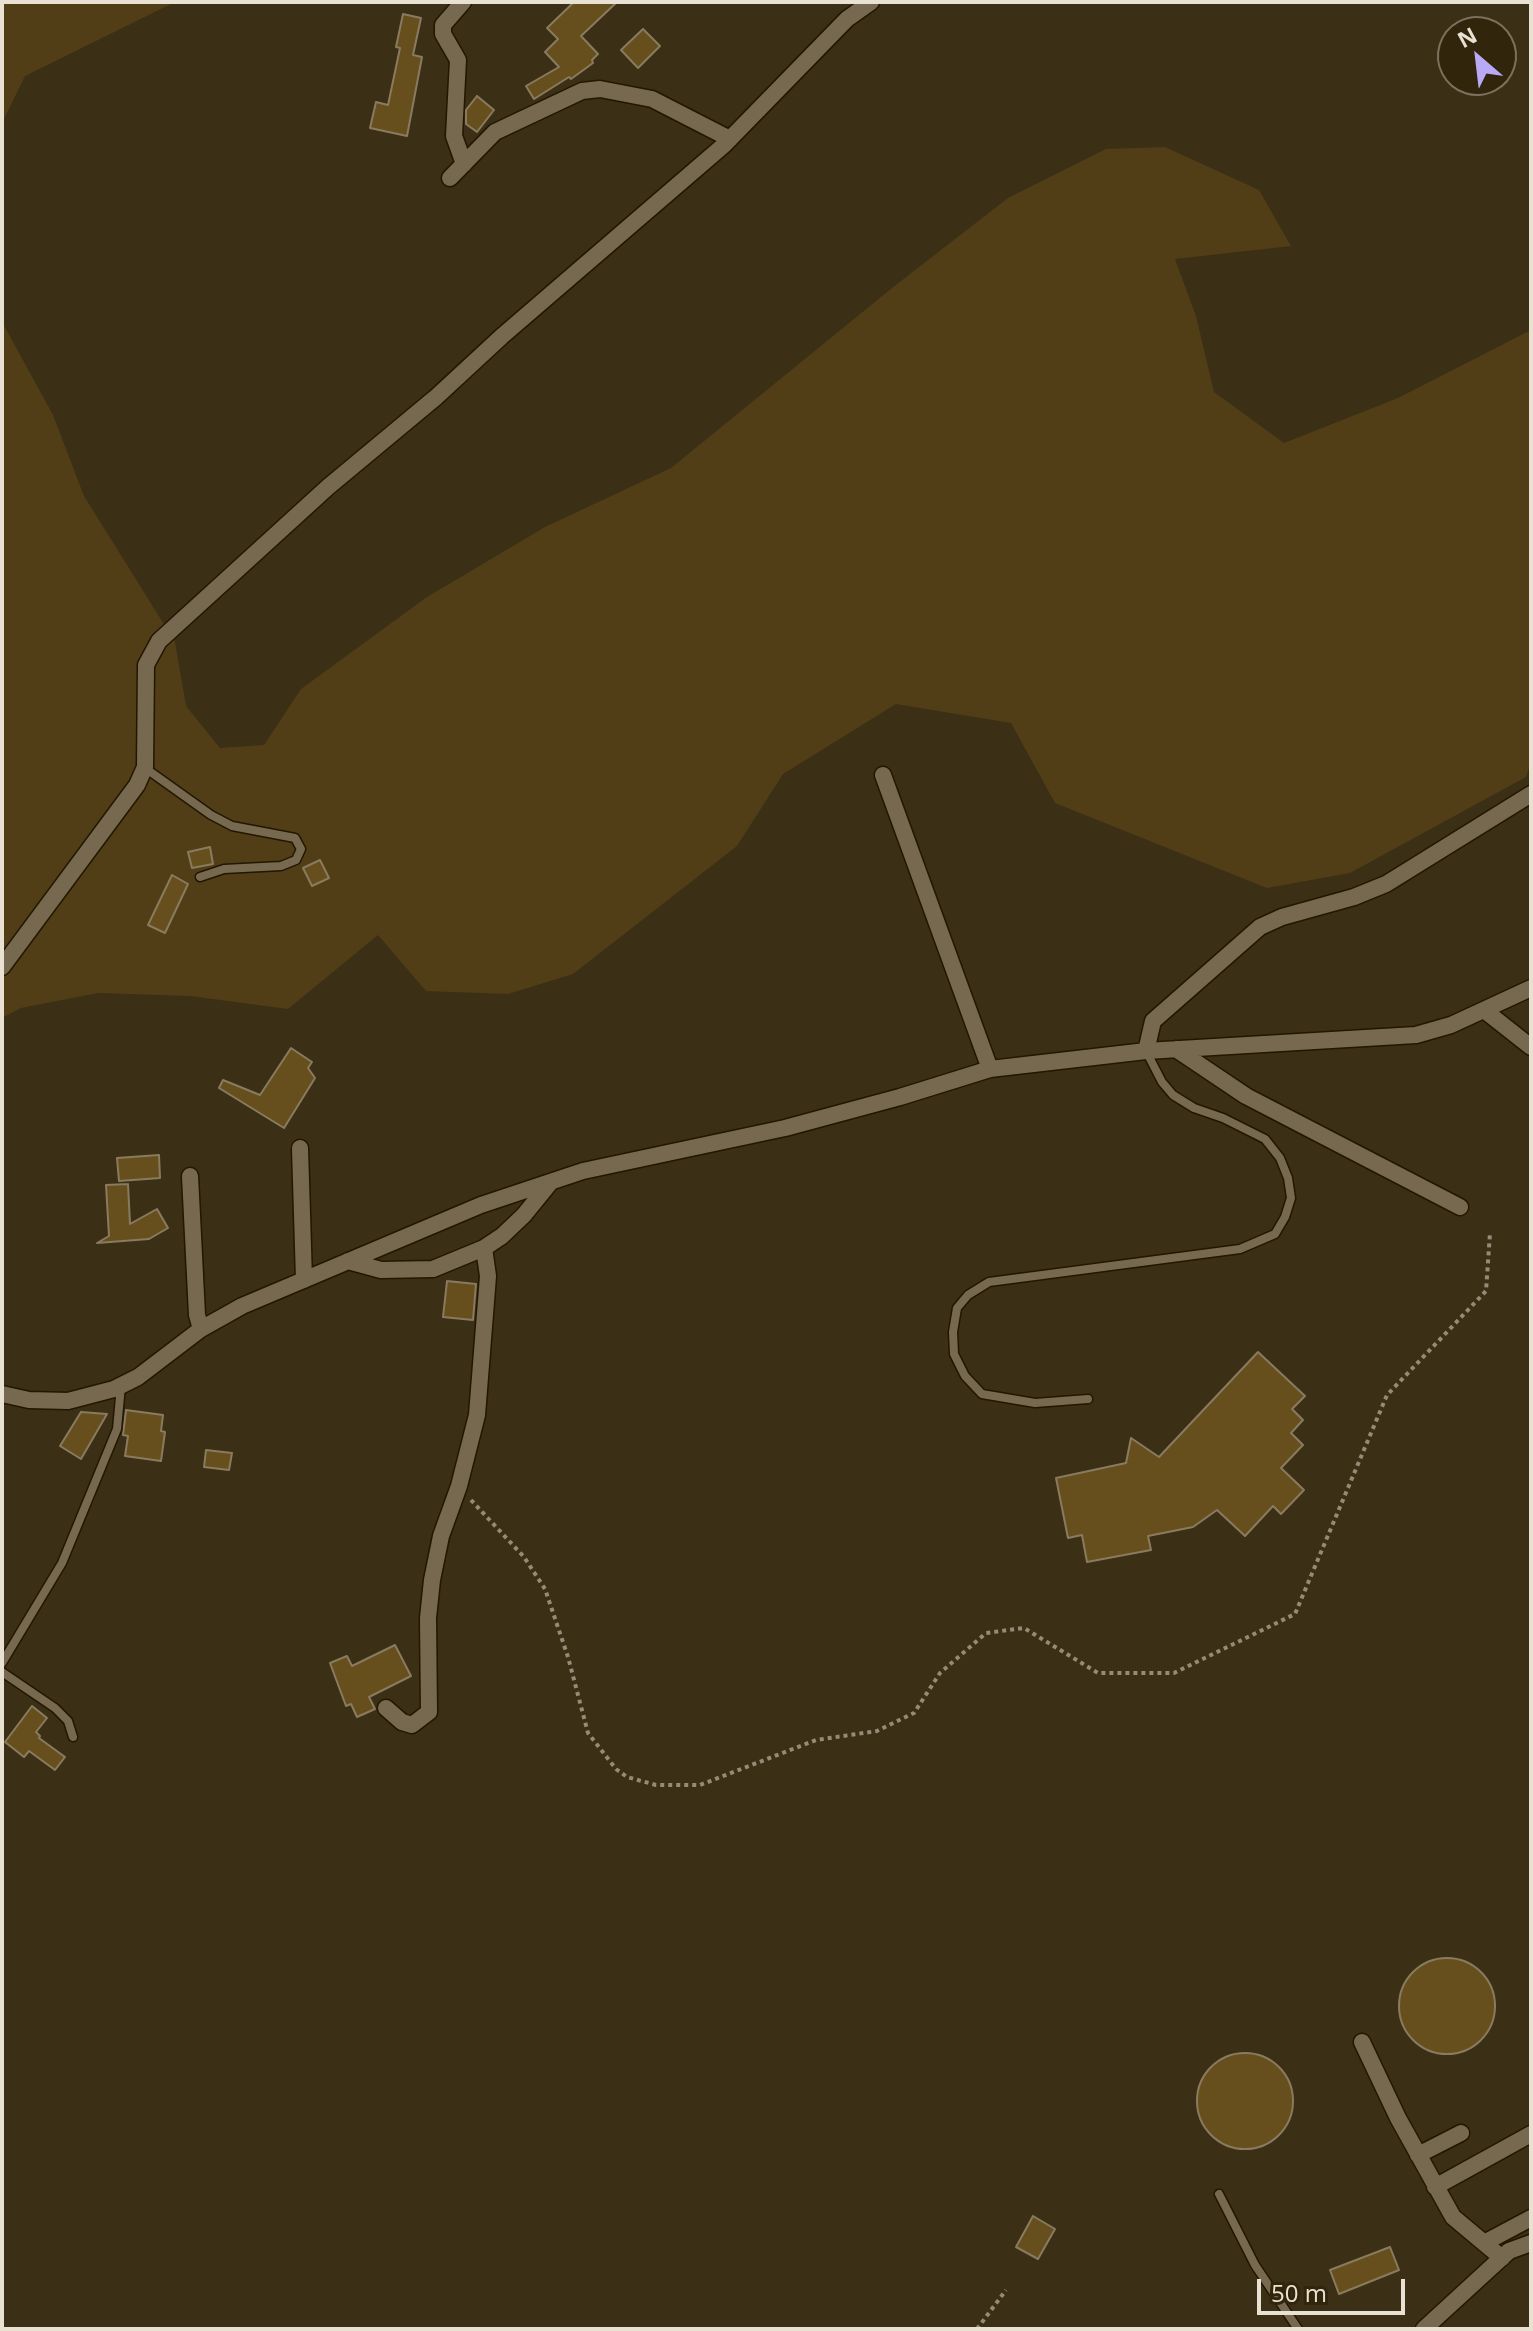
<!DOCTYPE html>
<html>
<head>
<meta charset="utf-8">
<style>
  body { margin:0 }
  #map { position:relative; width:1533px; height:2331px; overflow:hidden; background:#3b2f16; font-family:"Open Sans",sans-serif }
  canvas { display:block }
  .frame { position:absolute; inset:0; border:4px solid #e9e2d3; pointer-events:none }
  .north { position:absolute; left:1437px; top:16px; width:80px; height:80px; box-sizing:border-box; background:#31250c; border:2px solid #7b715c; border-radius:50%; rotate:332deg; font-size:22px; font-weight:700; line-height:32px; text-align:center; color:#e9e2d3 }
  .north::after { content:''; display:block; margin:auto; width:28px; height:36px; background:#baaaf6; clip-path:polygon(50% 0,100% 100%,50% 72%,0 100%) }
  .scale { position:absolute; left:1257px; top:2279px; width:148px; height:36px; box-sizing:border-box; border:4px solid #e9e2d3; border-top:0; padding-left:10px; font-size:24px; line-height:28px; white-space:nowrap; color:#e9e2d3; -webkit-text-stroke:6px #31250c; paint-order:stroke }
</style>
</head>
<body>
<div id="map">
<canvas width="1533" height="2331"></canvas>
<div class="frame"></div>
<div class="north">N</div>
<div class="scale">50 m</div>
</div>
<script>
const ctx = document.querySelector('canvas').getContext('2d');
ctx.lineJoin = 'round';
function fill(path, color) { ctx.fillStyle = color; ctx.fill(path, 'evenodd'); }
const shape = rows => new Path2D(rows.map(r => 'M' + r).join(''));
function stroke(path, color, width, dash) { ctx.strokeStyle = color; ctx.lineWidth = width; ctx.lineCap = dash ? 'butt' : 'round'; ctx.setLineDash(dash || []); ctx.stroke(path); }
fill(shape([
  [2,2,175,2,25,76,2,123],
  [1165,147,1259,190,1291,246,1175,259,1196,316,1214,392,1284,443,1398,398,1531,330,1531,762,1526,777,1350,873,1267,888,1055,803,1011,723,896,704,783,774,737,846,573,974,508,994,426,991,378,935,288,1009,190,996,98,993,21,1008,2,1018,2,322,53,415,84,496,175,642,186,706,220,748,264,745,301,689,427,597,545,527,671,468,892,288,1008,198,1106,149]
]), '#513e17');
const building = shape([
  [574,2,617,2,581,36,598,54,592,60,593,63,571,79,569,77,534,99,526,86,559,67,545,52,558,39,547,28,574,2],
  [403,14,421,18,413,55,422,57,407,136,370,128,376,102,388,105,400,48,396,47,403,14],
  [643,29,660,46,638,68,621,50,643,29],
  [477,96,494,110,477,132,466,124,466,110,477,96],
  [210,847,213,864,192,868,188,852,210,847],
  [320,860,329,878,312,886,303,868,320,860],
  [172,875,188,884,165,933,148,925,172,875],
  [291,1048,312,1062,308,1068,315,1078,284,1128,219,1088,223,1080,260,1095,291,1048],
  [159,1155,160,1178,119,1181,117,1158,159,1155],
  [128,1184,130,1224,157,1209,168,1228,149,1239,97,1243,109,1236,106,1185,128,1184],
  [447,1281,476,1284,473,1320,443,1317,447,1281],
  [1258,1352,1305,1396,1292,1409,1303,1420,1291,1433,1303,1445,1281,1468,1304,1490,1281,1514,1273,1506,1245,1536,1217,1510,1193,1527,1148,1536,1151,1550,1087,1562,1082,1535,1068,1538,1056,1478,1126,1463,1131,1438,1159,1457,1258,1352],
  [126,1410,163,1415,161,1431,165,1432,161,1461,125,1456,128,1436,123,1435,126,1410],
  [81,1412,107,1414,81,1459,60,1446,81,1412],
  [206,1450,232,1453,229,1470,204,1467,206,1450],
  [395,1645,411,1676,369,1697,375,1709,357,1717,351,1704,346,1706,330,1663,347,1656,352,1666,395,1645],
  [32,1706,47,1718,36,1732,40,1736,39,1738,65,1757,55,1770,29,1751,24,1757,5,1742,32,1706],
  '1399 2006a48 48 0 1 1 96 0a48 48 0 1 1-96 0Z',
  '1197 2101a48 48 0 1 1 96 0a48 48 0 1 1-96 0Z',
  [1033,2216,1055,2229,1038,2259,1016,2247,1033,2216],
  [1390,2247,1399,2270,1339,2294,1330,2270,1390,2247]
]);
fill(building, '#664f1d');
stroke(building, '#897b60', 2);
const service = shape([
  [145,768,211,815,232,826,295,838,301,849,296,860,281,866,224,869,200,877],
  [1088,1399,1035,1403,982,1394,965,1376,954,1354,953,1332,957,1308,968,1295,989,1282,1240,1249,1275,1234,1285,1217,1291,1198,1288,1178,1280,1158,1265,1139,1223,1118,1194,1108,1173,1095,1162,1082,1146,1051],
  [2,1663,62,1563,117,1429,121,1386],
  [2,1672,55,1708,68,1721,73,1737],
  [1219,2194,1255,2265,1298,2329]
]);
const minor = shape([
  [463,2,443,25,443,34,458,60,454,136,464,164],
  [450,178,495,132,582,91,600,89,652,99,730,139],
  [883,775,990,1069],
  [2,967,137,785,145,767,146,665,159,641,328,487,435,398,501,337,724,145,847,19,871,2],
  [1484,1010,1531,1047],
  [1176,1049,1246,1096,1460,1207],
  [1146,1051,1153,1021,1260,927,1282,917,1354,897,1386,884,1531,794],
  [300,1148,304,1280],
  [190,1176,197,1315,201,1329],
  [348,1261,381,1270,433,1269,484,1248,502,1236,524,1215,550,1183],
  [2,1394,29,1400,68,1401,114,1389,138,1377,201,1329,242,1306,481,1205,583,1171,785,1128,900,1097,990,1069,1146,1051,1416,1035,1451,1025,1531,988],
  [386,1708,402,1722,412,1725,429,1712,428,1618,432,1580,441,1536,459,1486,477,1415,488,1276,484,1248],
  [1362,2042,1398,2118,1453,2217,1502,2258],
  [1418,2155,1461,2133],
  [1435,2187,1531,2134],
  [1484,2243,1531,2218],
  [1424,2329,1509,2251,1531,2243]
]);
stroke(service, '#221700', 11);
stroke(minor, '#221700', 19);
stroke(shape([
  [471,1500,524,1557,545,1589,568,1657,588,1733,616,1769,627,1777,656,1785,700,1785,816,1740,877,1731,914,1713,940,1673,986,1633,1024,1628,1098,1673,1174,1673,1295,1614,1387,1395,1486,1291,1490,1233],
  [977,2329,1006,2290]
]), '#958c78', 4, [4, 4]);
stroke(service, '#77694f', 8);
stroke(minor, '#77694f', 16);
</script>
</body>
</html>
